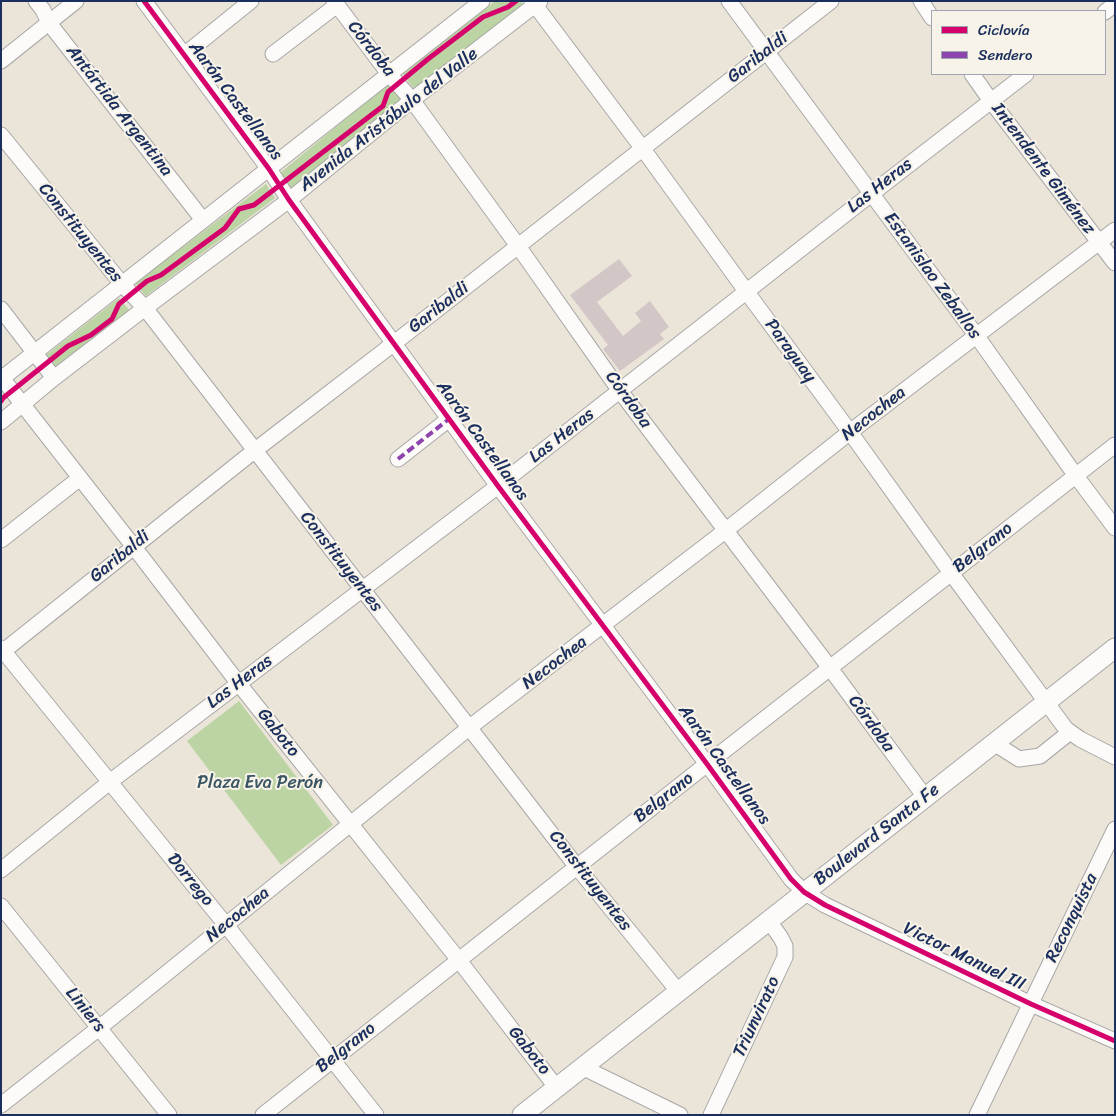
<!DOCTYPE html>
<html>
<head>
<meta charset="utf-8">
<style>
  body { margin:0 }
  #map { position:relative; width:1116px; height:1116px; overflow:hidden; background:#ebe5d9; font-family:Sriracha,sans-serif }
  canvas { display:block }
  .frame { position:absolute; inset:0; border:2px solid #1b2f5e; pointer-events:none }
  .legend { position:absolute; left:931px; top:10px; width:175px; height:65px; box-sizing:border-box; background:#f7f3e8; border:1px solid #9fa5b1; margin:0; padding:6px 9px; list-style:none; font-size:15px; color:#1b2f5e }
  .legend li { display:flex; align-items:center; gap:10px; height:25px }
  .legend b { width:25px; border:1px solid #9fa5b1 }
</style>
</head>
<body>
<div id="map">
<canvas width="1116" height="1116"></canvas>
<div class="frame"></div>
<ul class="legend">
<li><b style="height:6px;background:#d6006c"></b>Ciclovía</li>
<li><b style="height:6px;background:#8e44ad"></b>Sendero</li>
</ul>
</div>
<script>
const ctx = document.querySelector('canvas').getContext('2d');
ctx.lineJoin = 'round';
function fill(path, color) { ctx.fillStyle = color; ctx.fill(path, 'evenodd'); }
const shape = rows => new Path2D(rows.map(r => 'M' + r).join(''));
function stroke(path, color, width, dash) { ctx.strokeStyle = color; ctx.lineWidth = width; ctx.lineCap = dash ? 'butt' : 'round'; ctx.setLineDash(dash || []); ctx.stroke(path); }
function drawText(font, color, halo, rows, align = 'center') {
  ctx.font = font + ' Sriracha,sans-serif'; ctx.lineWidth = 4; ctx.setLineDash([]); ctx.textBaseline = 'middle'; ctx.strokeStyle = halo; ctx.fillStyle = color; for (const [text, x, y, turn = 0] of rows) {
    ctx.save(); ctx.translate(x, y); ctx.rotate((+turn || 0) * Math.PI / 180); ctx.textAlign = isNaN(turn) ? turn : align; if (halo) ctx.strokeText(text, 0, 0); ctx.fillText(text, 0, 0); ctx.restore();
  }
}
fill(shape([
  [495,1,521,1,523,4,414,89,401,72],
  [389,83,401,100,291,190,280,173],
  [266,184,275,198,146,296,135,283],
  [119,298,131,312,58,368,45,356],
  [239,701,333,825,281,865,187,741]
]), '#bcd4a3');
fill(shape([
  [619,259,632,276,597,302,623,336,641,321,635,313,650,301,669,327,660,334,664,339,620,371,603,349,608,345,570,295]
]), '#d3c6c6');
const minor = shape([
  [36,1,43,10,49,23,203,220],
  [144,1,269,169,289,200,498,486,707,764,791,879,804,892,825,905,1031,1004,1115,1041],
  [334,1,389,74,412,100,518,246,620,391,830,668,925,797],
  [532,1,643,149,746,291,850,432,951,573,1066,729,1080,739,1115,757],
  [729,1,976,335,1076,476,1115,528],
  [921,1,932,18],
  [1105,12,1115,4],
  [273,54,337,5],
  [184,55,251,1],
  [1,61,76,1],
  [972,74,991,101,1115,263],
  [1,135,122,284,145,308,577,867,678,991],
  [1,309,54,378],
  [2,378,134,547,239,684,458,959,556,1087],
  [1,379,482,1],
  [1,422,54,378,145,308,289,200,412,100,540,1],
  [398,459,449,419],
  [1,540,80,478],
  [1,648,226,925,376,1115],
  [1,653,254,451,393,344,831,1],
  [994,743,1019,759,1040,756,1070,732],
  [1,870,111,781,498,486,871,194,1026,74],
  [1,906,169,1115],
  [582,1067,680,1115],
  [1,1105,99,1028,470,727,725,531,850,432,1115,230],
  [263,1115,707,764,1115,445],
  [711,1115,785,957,785,946,781,938,769,921],
  [977,1115,1115,829]
]);
const major = shape([
  [522,1115,1115,648]
]);
stroke(minor, '#a8a7a6', 17);
stroke(major, '#a8a7a6', 21);
stroke(shape([
  [485,16,508,7,516,1],
  [383,105,388,93],
  [290,177,366,119],
  [151,279,161,275,225,228,239,209,254,205,268,194],
  [115,313,119,304,122,302],
  [54,357,68,346,79,341],
  [22,382,34,373]
]), '#cccccd', 2, [4, 4]);
stroke(minor, '#fcfbf9', 15);
stroke(major, '#fcfbf9', 19);
stroke(shape([
  [398,459,449,419]
]), '#8e44ad', 4, [8, 4]);
stroke(shape([
  [144,1,269,169,289,200,498,486,707,764,791,879,804,892,825,905,1031,1004,1115,1041],
  [1,401,3,398,68,346,91,335,112,319,119,304,147,281,161,275,225,228,239,209,254,205,383,106,388,92,428,59,483,17,508,7,516,1]
]), '#d6006c', 5);
drawText('18px', '#1b2f5e', '#f7f3e8', [
  ["Córdoba",371,49,52],
  ["Garibaldi",758,58,-38],
  ["Aarón Castellanos",235,101,53],
  ["Antártida Argentina",119,111,52],
  ["Avenida Aristóbulo del Valle",389,120,-38],
  ["Intendente Giménez",1043,169,53],
  ["Las Heras",880,186,-38],
  ["Constituyentes",80,233,51],
  ["Estanislao Zeballos",932,276,54],
  ["Garibaldi",439,308,-38],
  ["Paraguay",790,351,54],
  ["Córdoba",628,400,54],
  ["Necochea",874,414,-38],
  ["Las Heras",562,436,-38],
  ["Aarón Castellanos",482,441,54],
  ["Belgrano",983,548,-38],
  ["Garibaldi",120,557,-39],
  ["Constituyentes",341,562,52],
  ["Necochea",555,663,-37],
  ["Las Heras",240,682,-37],
  ["Córdoba",871,724,54],
  ["Gaboto",278,733,52],
  ["Aarón Castellanos",724,765,54],
  ["Belgrano",664,798,-38],
  ["Boulevard Santa Fe",877,835,-38],
  ["Dorrego",190,880,51],
  ["Constituyentes",590,881,52],
  ["Necochea",238,915,-39],
  ["Reconquista",1072,918,-64],
  ["Victor Manuel III",964,957,26],
  ["Liniers",85,1010,51],
  ["Triunvirato",757,1017,-65],
  ["Belgrano",346,1048,-38],
  ["Gaboto",529,1051,52]
]);
drawText('18px', '#3a5564', '#f7f3e8', [
  ["Plaza Eva Perón",260,783]
]);
</script>
</body>
</html>
